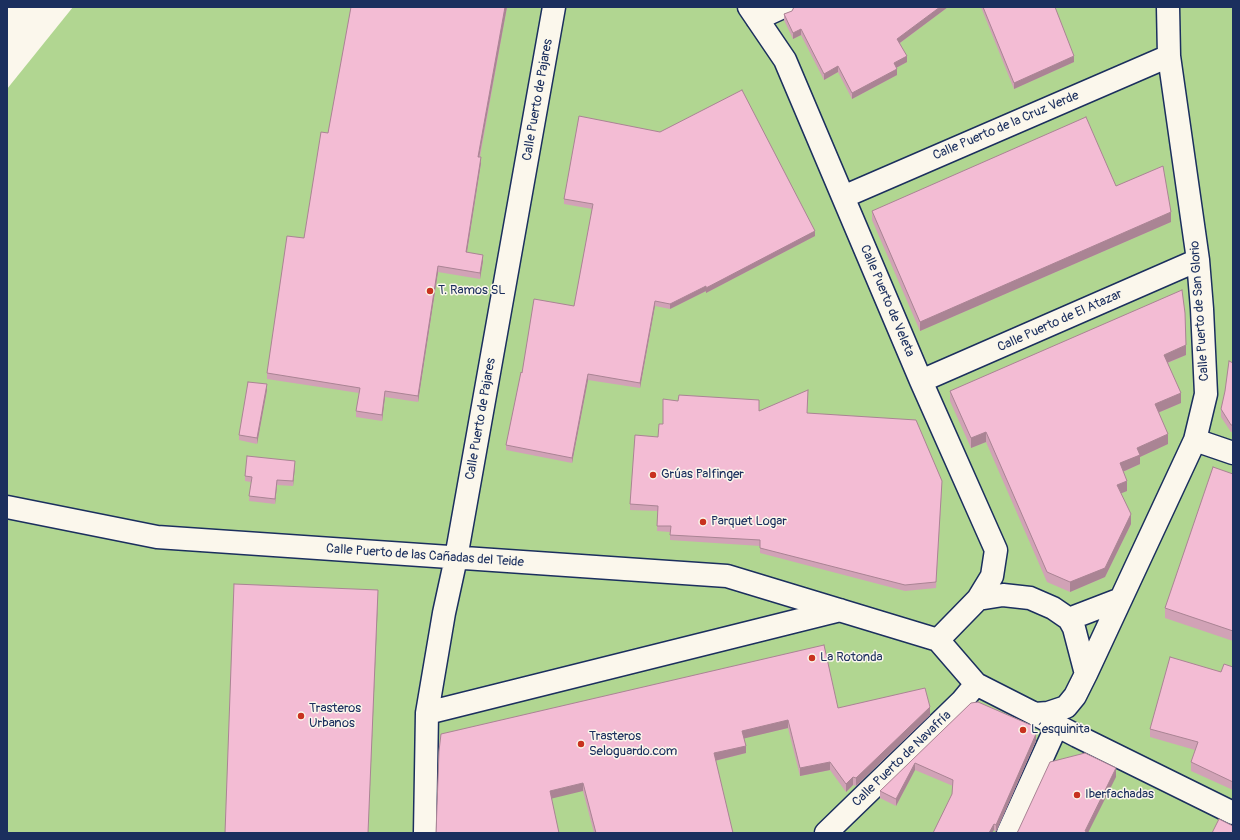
<!DOCTYPE html>
<html>
<head>
<meta charset="utf-8">
<style>
  body { margin:0 }
  #map { position:relative; width:1240px; height:840px; overflow:hidden; background:#fbf7ec; font-family:Pangolin,sans-serif }
  canvas { display:block }
  .frame { position:absolute; inset:0; border:8px solid #1b2f5e; pointer-events:none }
</style>
</head>
<body>
<div id="map">
<canvas width="1240" height="840"></canvas>
<div class="frame"></div>
</div>
<script>
const ctx = document.querySelector('canvas').getContext('2d');
ctx.lineJoin = 'round';
function fill(path, color) { ctx.fillStyle = color; ctx.fill(path, 'evenodd'); }
const shape = rows => new Path2D(rows.map(r => 'M' + r).join(''));
function stroke(path, color, width, dash) { ctx.strokeStyle = color; ctx.lineWidth = width; ctx.lineCap = dash ? 'butt' : 'round'; ctx.setLineDash(dash || []); ctx.stroke(path); }
function drawText(font, color, halo, rows, align = 'center') {
  ctx.font = font + ' Pangolin,sans-serif'; ctx.lineWidth = 3; ctx.setLineDash([]); ctx.textBaseline = 'middle'; ctx.strokeStyle = halo; ctx.fillStyle = color; for (const [text, x, y, turn = 0] of rows) {
    ctx.save(); ctx.translate(x, y); ctx.rotate((+turn || 0) * Math.PI / 180); ctx.textAlign = isNaN(turn) ? turn : align; if (halo) ctx.strokeText(text, 0, 0); ctx.fillText(text, 0, 0); ctx.restore();
  }
}
fill(shape([
  [73,7,1233,7,1233,833,7,833,7,89]
]), '#b1d691');
const minor = shape([
  [749,7,785,60,921,381,996,550,992,576,978,599],
  [757,19,783,7],
  [843,197,1169,56],
  [921,381,1198,260],
  [1195,440,1233,453],
  [7,507,157,537,727,576,938,640],
  [1003,595,1030,598,1053,608,1069,619,1074,628,1086,674,1075,696,1066,707,1048,713,1035,714,976,684,938,640,978,599,1003,595],
  [1069,619,1121,599],
  [1086,674,1195,440,1206,394,1202,309,1198,260,1169,56,1168,7],
  [427,713,840,610],
  [1035,714,1077,736,1233,813],
  [425,833,427,713,444,613,456,558,554,7],
  [826,833,962,701,976,684],
  [1008,833,1057,725]
]);
stroke(minor, '#1b2f5e', 25);
stroke(minor, '#fbf7ec', 22);
fill(shape([
  [351,7,507,7,480,157,481,163,467,252,483,261,480,279,438,272,418,402,385,397,382,421,356,417,356,411,359,393,267,379,267,373,304,238,328,133],
  [794,7,948,7,900,43,907,62,896,68,897,75,852,99,838,72,824,80,801,35,793,39,784,20,784,14,792,11],
  [981,7,1055,7,1074,62,1014,89],
  [1116,186,1171,222,920,331,872,220,872,211],
  [564,199,815,236,706,293,706,291,670,309,655,306,640,388,588,380,572,463,506,450,506,445,522,373,574,306,592,209,564,204],
  [1186,355,1168,363,1181,403,1158,413,1168,444,1140,457,1140,464,1123,472,1127,491,1121,493,1131,524,1105,577,1070,592,1047,582,986,442,971,448,950,401,950,391],
  [1233,363,1233,432,1231,432,1221,417,1221,409],
  [267,390,257,444,239,440,239,435],
  [808,396,807,413,942,487,936,588,905,591,760,553,760,546,670,540,670,532,657,531,658,511,630,510,630,504,658,437,663,424,678,401,759,411],
  [295,466,293,486,277,485,275,504,249,501,251,482,245,481,245,476],
  [1233,474,1233,641,1165,618,1165,608],
  [1233,667,1233,790,1191,771,1191,762,1195,750,1150,737,1150,729,1221,672],
  [971,703,1036,741,996,832,994,830,952,794,953,786,915,770,896,806,880,798,880,791],
  [838,708,930,715,856,786,853,785,846,792,830,770,800,776,788,728,744,738,746,753,715,761,733,833,594,833,583,791,439,751]
]), '#d1a2b6');
fill(shape([
  [505,7,507,7,478,163,478,157],
  [940,7,948,7,897,45,897,39],
  [801,29,801,35,793,39,793,33],
  [907,56,907,62,894,69,894,63],
  [1074,56,1074,62,1014,89,1014,83],
  [838,66,838,72,824,80,824,74],
  [897,69,897,75,852,99,852,93],
  [481,157,481,163,466,258,466,252],
  [1171,212,1171,222,920,331,920,322],
  [815,231,815,236,706,293,706,288],
  [483,255,483,261,480,279,480,273],
  [438,266,438,272,418,402,418,396],
  [706,286,706,291,670,309,670,304],
  [655,301,655,306,640,388,640,383],
  [1186,345,1186,355,1164,364,1164,355],
  [588,374,588,380,572,463,572,458],
  [267,384,267,390,257,444,257,438],
  [385,391,385,397,382,421,382,415],
  [1181,393,1181,403,1155,414,1155,404],
  [986,432,986,442,971,448,971,438],
  [1168,434,1168,444,1140,457,1140,464,1120,473,1120,463,1137,448],
  [295,461,295,466,293,486,293,481],
  [277,480,277,485,275,504,275,499],
  [1127,481,1127,491,1117,495,1117,485],
  [1131,514,1131,524,1105,577,1070,592,1070,582],
  [378,590,378,600,368,833],
  [930,707,930,715,856,786,856,778],
  [788,720,788,728,742,739,742,731],
  [1036,734,1036,741,996,832,996,825],
  [746,746,746,753,714,761,714,753],
  [830,762,830,770,800,776,800,768],
  [915,763,915,770,896,806,896,799],
  [1116,768,1116,777,1088,833,1085,831],
  [853,777,853,785,846,792,846,784],
  [583,783,583,791,550,799,550,791],
  [994,824,994,830,992,833,989,833]
]), '#aa8494');
const building = shape([
  [351,7,505,7,478,157,481,157,466,252,483,255,480,273,438,266,418,396,385,391,382,415,356,411,360,388,267,373,287,236,304,238,321,132,328,133,351,7],
  [794,7,940,7,897,39,907,56,894,63,897,69,852,93,838,66,824,74,801,29,793,33,784,14,792,11,794,7],
  [983,7,1055,7,1074,56,1014,83,983,7],
  [742,90,815,231,706,288,706,286,670,304,655,301,640,383,588,374,572,458,506,445,521,372,522,373,534,299,574,306,593,204,564,199,579,116,660,132,742,90],
  [1086,117,1116,186,1163,166,1171,212,920,322,872,211,1086,117],
  [1182,290,1185,313,1186,345,1164,355,1181,393,1155,404,1168,434,1137,448,1140,455,1120,463,1127,481,1117,485,1131,514,1105,568,1070,582,1047,572,986,432,971,438,950,391,1182,290],
  [1229,361,1233,363,1233,425,1231,425,1221,409,1225,391,1229,361],
  [248,382,267,384,257,438,239,435,248,382],
  [808,390,807,413,916,420,942,481,936,582,905,585,760,548,760,540,670,535,671,526,657,526,658,506,630,504,635,435,658,437,659,424,663,424,663,399,678,401,679,395,759,400,759,411,808,390],
  [247,456,295,461,293,481,277,480,275,499,249,496,252,477,245,476,247,456],
  [1213,467,1233,474,1233,631,1165,608,1213,467],
  [234,584,378,590,368,833,225,833,234,584],
  [824,645,838,708,925,688,930,707,856,778,853,777,846,784,830,762,800,768,788,720,742,731,746,746,714,753,733,833,596,833,583,783,550,791,559,833,436,833,439,751,441,734,824,645],
  [1170,657,1221,672,1224,664,1233,667,1233,782,1191,762,1198,742,1150,729,1170,657],
  [978,702,1033,726,1036,734,996,825,994,824,989,833,933,833,952,794,953,780,915,763,896,799,880,791,971,703,978,702],
  [1085,753,1116,768,1085,831,1089,833,1017,833,1019,829,1050,762,1085,753],
  [1219,819,1233,826,1233,833,1212,833,1219,819]
]);
fill(building, '#f3bcd4');
stroke(building, '#aa8494', 1);
for (const [x, y, r, color] of [
  [430,291,4,"#c8321e"],
  [653,475,4,"#c8321e"],
  [703,522,4,"#c8321e"],
  [812,658,4,"#c8321e"],
  [301,716,4,"#c8321e"],
  [1023,730,4,"#c8321e"],
  [581,744,4,"#c8321e"],
  [1077,795,4,"#c8321e"]
]) { const dot = new Path2D(); dot.arc(x, y, r, 0, 2 * Math.PI); ctx.fillStyle = color; ctx.fill(dot); stroke(dot, '#fbf7ec', 1.5); }
drawText('13px', '#1b2f5e', '#fbf7ec', [
  ["Calle Puerto de Pajares",538,100,-80],
  ["Calle Puerto de la Cruz Verde",1006,126,-23],
  ["Calle Puerto de Veleta",887,301,67],
  ["Calle Puerto de San Glorio",1200,311,-94],
  ["Calle Puerto de El Atazar",1060,321,-24],
  ["Calle Puerto de Pajares",481,419,-80],
  ["Calle Puerto de las Cañadas del Teide",425,556,4],
  ["Calle Puerto de Navafría",902,759,-44]
]);
drawText('13px', '#1b2f5e', '#fbf7ec', [
  ["T. Ramos SL",438,291],
  ["Grúas Palfinger",661,475],
  ["Parquet Logar",711,522],
  ["La Rotonda",820,658],
  ["Trasteros",309,709],
  ["Urbanos",309,724],
  ["L´esquinita",1031,730],
  ["Trasteros",589,737],
  ["Seloguardo.com",589,752],
  ["Iberfachadas",1085,795]
], 'left');
</script>
</body>
</html>
